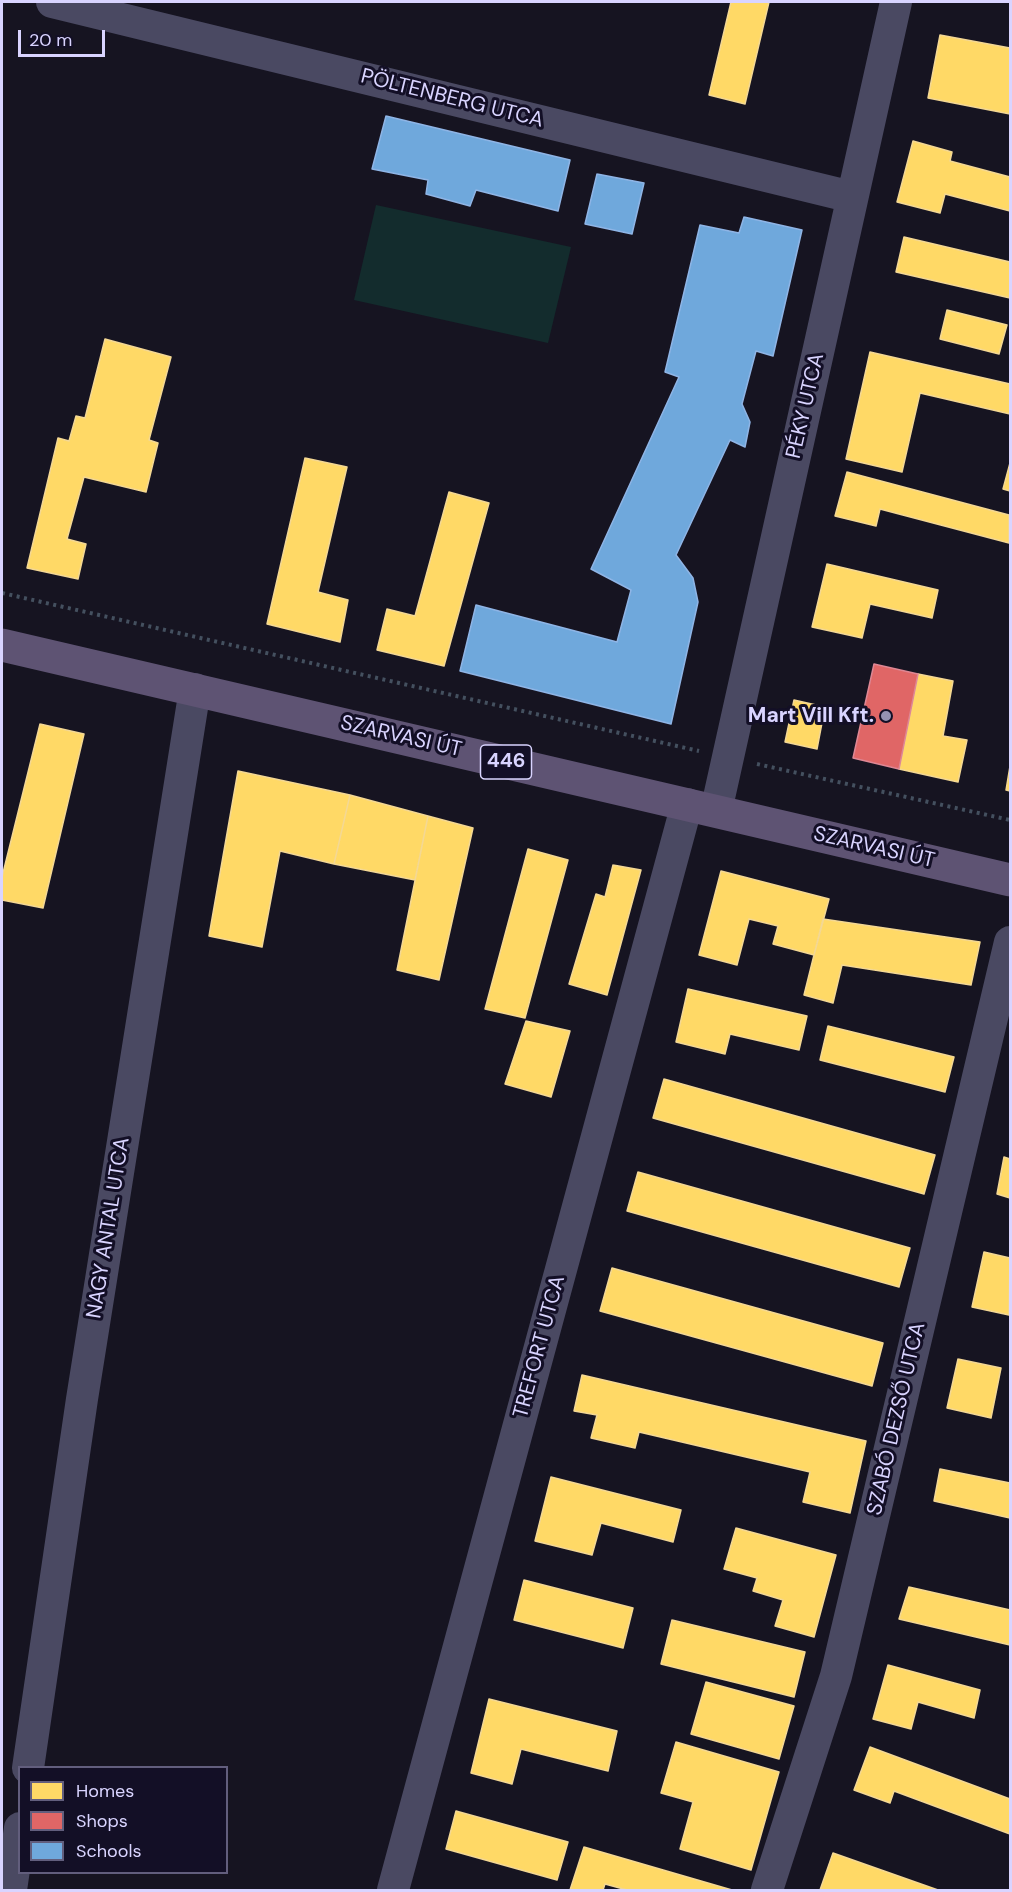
<!DOCTYPE html>
<html>
<head>
<meta charset="utf-8">
<style>
  body { margin:0 }
  #map { position:relative; width:1012px; height:1892px; overflow:hidden; background:#161421; font-family:"DM Sans",sans-serif }
  canvas { display:block }
  .frame { position:absolute; inset:0; border:3px solid #d9d4ff; pointer-events:none }
  .legend { position:absolute; left:18px; top:1766px; width:210px; height:108px; box-sizing:border-box; background:#130f26; border:2px solid #625e7d; margin:0; padding:8px 10px; list-style:none; font-size:18px; color:#d9d4ff }
  .legend li { display:flex; align-items:center; gap:12px; height:30px }
  .legend b { width:30px; border:2px solid #625e7d }
  .scale { position:absolute; left:18px; top:30px; width:87px; height:27px; box-sizing:border-box; border:3px solid #d9d4ff; border-top:0; padding-left:8px; font-size:18px; line-height:21px; white-space:nowrap; color:#d9d4ff; -webkit-text-stroke:4px #130f26; paint-order:stroke }
</style>
</head>
<body>
<div id="map">
<canvas width="1012" height="1892"></canvas>
<div class="frame"></div>
<ul class="legend">
<li><b style="height:16px;background:#ffd966"></b>Homes</li>
<li><b style="height:16px;background:#e06666"></b>Shops</li>
<li><b style="height:16px;background:#6fa8dc"></b>Schools</li>
</ul>
<div class="scale">20 m</div>
</div>
<script>
const ctx = document.querySelector('canvas').getContext('2d');
ctx.lineJoin = 'round';
function fill(path, color) { ctx.fillStyle = color; ctx.fill(path, 'evenodd'); }
const shape = rows => new Path2D(rows.map(r => 'M' + r).join(''));
function stroke(path, color, width, dash) { ctx.strokeStyle = color; ctx.lineWidth = width; ctx.lineCap = dash ? 'butt' : 'round'; ctx.setLineDash(dash || []); ctx.stroke(path); }
function drawText(font, color, halo, rows, align = 'center') {
  ctx.font = font + ' "DM Sans",sans-serif'; ctx.lineWidth = 6; ctx.setLineDash([]); ctx.textBaseline = 'middle'; ctx.strokeStyle = halo; ctx.fillStyle = color; for (const [text, x, y, turn = 0] of rows) {
    ctx.save(); ctx.translate(x, y); ctx.rotate((+turn || 0) * Math.PI / 180); ctx.textAlign = isNaN(turn) ? turn : align; if (halo) ctx.strokeText(text, 0, 0); ctx.fillText(text, 0, 0); ctx.restore();
  }
}
fill(shape([
  [376,205,571,247,548,343,354,300]
]), '#132c2d');
const homes = shape([
  [731,2,769,2,745,104,709,95,731,2],
  [940,35,1010,48,1010,114,928,98,940,35],
  [913,141,952,152,950,161,1010,177,1010,211,945,194,940,213,897,202,913,141],
  [904,237,1010,262,1010,298,896,272,904,237],
  [947,310,1007,325,999,354,940,339,947,310],
  [105,339,171,357,149,440,158,443,146,492,84,477,67,539,86,544,78,579,27,568,58,438,69,441,76,416,85,418,105,339],
  [870,352,1010,384,1010,414,920,393,902,472,846,459,870,352],
  [305,458,347,467,318,592,348,600,340,642,267,624,305,458],
  [1010,463,1010,491,1003,489,1010,463],
  [847,472,1009,515,1009,543,880,509,876,526,835,516,847,472],
  [449,492,489,503,444,666,377,650,387,609,415,616,449,492],
  [827,564,938,590,932,618,870,604,862,638,812,627,827,564],
  [918,674,953,681,943,736,967,740,958,782,899,769,918,674],
  [794,700,825,707,817,749,785,742,794,700],
  [40,724,84,734,43,908,2,900,2,877,40,724],
  [1010,766,1010,791,1006,790,1010,766],
  [238,771,350,795,334,864,280,851,262,947,209,936,238,771],
  [350,795,428,816,415,880,334,864,350,795],
  [428,816,473,828,439,980,397,970,428,816],
  [528,849,568,860,525,1018,485,1009,528,849],
  [613,865,641,870,607,995,569,984,596,894,605,897,613,865],
  [721,871,829,899,814,955,773,944,778,926,749,919,737,965,699,955,721,871],
  [823,919,980,942,971,985,842,965,833,1003,804,995,823,919],
  [688,989,807,1016,799,1050,730,1034,725,1054,676,1042,688,989],
  [526,1021,570,1031,551,1097,505,1084,526,1021],
  [828,1026,954,1057,945,1092,820,1060,828,1026],
  [664,1079,935,1155,924,1194,653,1118,664,1079],
  [1004,1157,1010,1159,1010,1198,997,1194,1004,1157],
  [638,1172,910,1248,899,1287,627,1211,638,1172],
  [984,1252,1010,1258,1009,1315,972,1307,984,1252],
  [612,1268,883,1343,872,1386,600,1311,612,1268],
  [958,1359,1001,1368,991,1418,947,1408,958,1359],
  [582,1375,866,1441,850,1513,803,1502,810,1472,639,1432,635,1448,591,1438,597,1415,574,1411,582,1375],
  [940,1469,1010,1483,1010,1518,934,1501,940,1469],
  [551,1477,681,1510,673,1542,601,1523,592,1555,535,1541,551,1477],
  [736,1528,836,1555,814,1637,775,1626,783,1600,753,1591,757,1578,724,1569,736,1528],
  [524,1580,633,1608,623,1648,514,1620,524,1580],
  [909,1587,1010,1610,1010,1645,899,1619,909,1587],
  [672,1620,805,1652,794,1697,661,1664,672,1620],
  [888,1665,980,1690,974,1718,918,1702,911,1729,873,1719,888,1665],
  [706,1682,794,1706,779,1759,691,1734,706,1682],
  [489,1699,617,1731,608,1771,521,1749,512,1784,471,1773,489,1699],
  [676,1742,779,1772,751,1870,680,1849,693,1802,661,1793,676,1742],
  [870,1747,1010,1799,1010,1834,894,1791,890,1803,854,1790,870,1747],
  [456,1811,568,1842,557,1880,446,1849,456,1811],
  [584,1847,732,1890,627,1890,605,1884,603,1890,570,1890,584,1847],
  [833,1853,938,1890,820,1890,833,1853]
]);
fill(homes, '#ffd966');
stroke(homes, '#f4d894', 1.5);
const shops = shape([
  [874,664,918,674,899,769,853,758,874,664]
]);
fill(shops, '#e06666');
stroke(shops, '#de8794', 1.5);
const schools = shape([
  [386,116,570,160,558,211,476,190,470,206,426,194,428,180,372,169,386,116],
  [597,174,644,183,632,234,585,224,597,174],
  [744,217,802,230,773,356,756,351,742,404,750,422,745,447,730,440,676,555,693,578,698,602,671,724,460,671,476,605,617,642,631,590,591,569,679,377,665,372,700,225,739,233,744,217]
]);
fill(schools, '#6fa8dc');
stroke(schools, '#8fb5e6', 1.5);
stroke(shape([
  [2,593,699,751],
  [757,764,1010,820]
]), '#44505f', 4, [3, 4.5]);
stroke(shape([
  [52,2,852,197],
  [716,811,896,2],
  [28,1768,82,1399,195,689],
  [11,1890,20,1828],
  [393,1890,687,804],
  [767,1890,836,1676,1010,942]
]), '#4a4962', 32);
stroke(shape([
  [2,645,1010,880]
]), '#5e5373', 33);
for (const [x, y, r, color] of [
  [886,716,6,"#9591b1"]
]) { const dot = new Path2D(); dot.arc(x, y, r, 0, 2 * Math.PI); ctx.fillStyle = color; ctx.fill(dot); stroke(dot, '#130f26', 2); }
for (const [x, y, w] of [
  [506,762,51]
]) { const box = new Path2D(); box.roundRect(x - w / 2, y - 17, w, 34, 4.5); ctx.fillStyle = '#130f26'; ctx.fill(box); stroke(box, '#d9d4ff', 1.5); }
drawText('bold 20px', '#d9d4ff', null, [
  ["446",506,762]
]);
drawText('21px', '#d9d4ff', '#130f26', [
  ["PÖLTENBERG UTCA",452,99,14],
  ["PÉKY UTCA",806,406,-77],
  ["SZARVASI ÚT",401,737,13],
  ["SZARVASI ÚT",874,848,13],
  ["NAGY ANTAL UTCA",109,1228,-81],
  ["TREFORT UTCA",540,1347,-75],
  ["SZABÓ DEZSŐ UTCA",897,1419,-77]
]);
drawText('bold 21px', '#d9d4ff', '#130f26', [
  ["Mart Vill Kft.",874,716]
], 'right');
</script>
</body>
</html>
